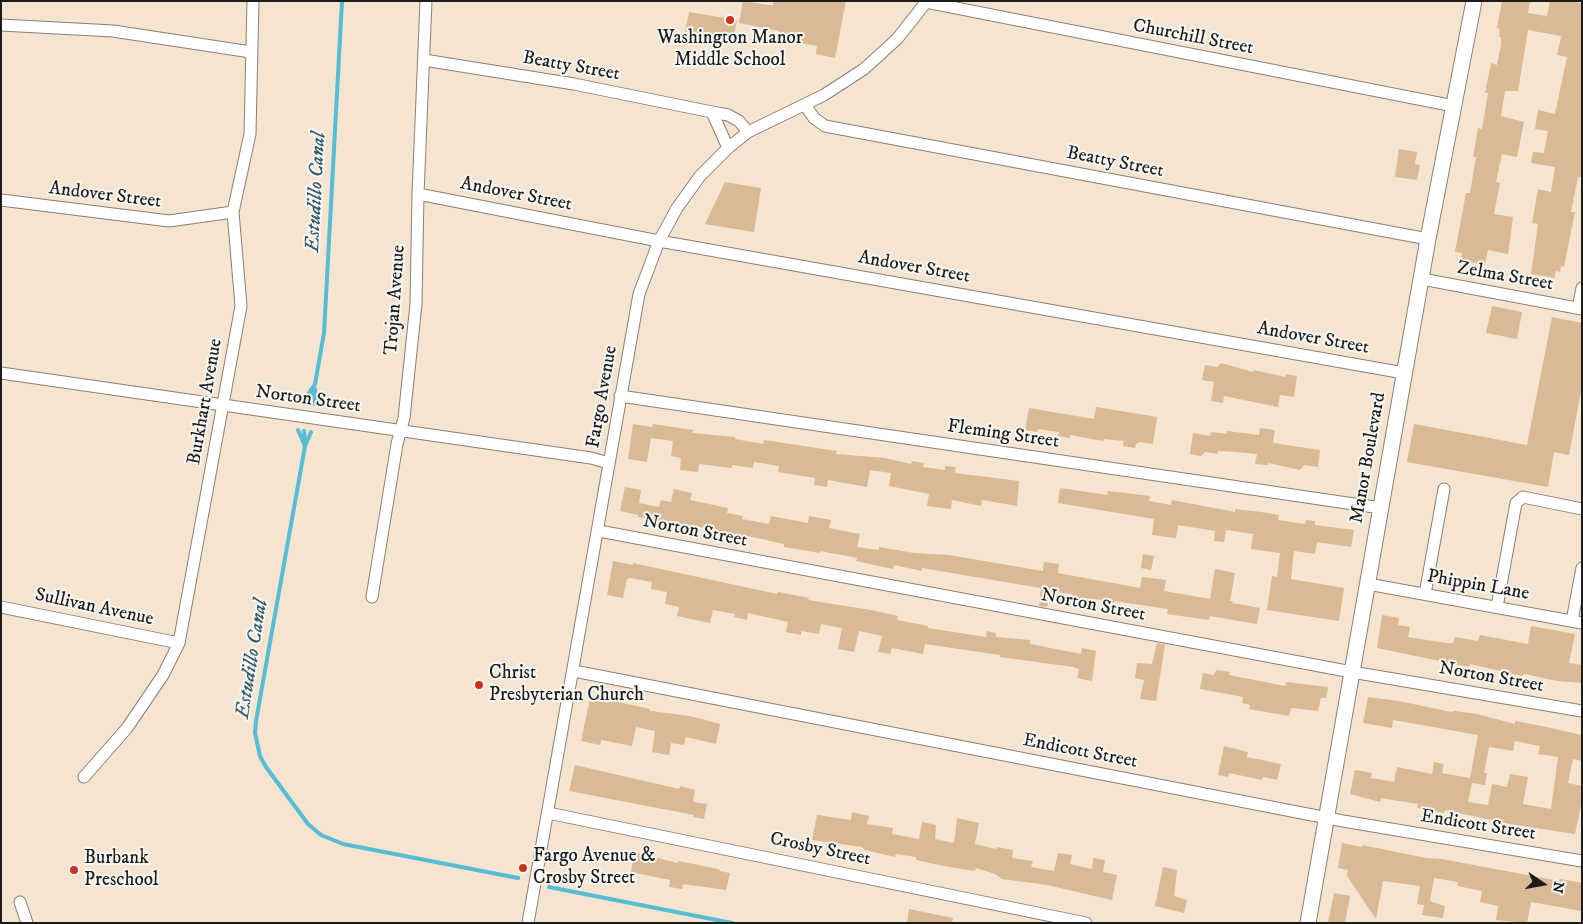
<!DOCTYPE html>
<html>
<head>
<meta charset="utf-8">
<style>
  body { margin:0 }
  #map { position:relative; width:1583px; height:924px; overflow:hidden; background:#f5e4d0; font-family:"IM FELL DW Pica",serif }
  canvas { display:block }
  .frame { position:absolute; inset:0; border:2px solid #1c1c1c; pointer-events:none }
  .north { position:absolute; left:1518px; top:859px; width:50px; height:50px; -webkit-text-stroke:4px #f6f6f2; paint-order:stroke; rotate:102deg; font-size:14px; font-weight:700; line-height:20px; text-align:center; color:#1c1c1c }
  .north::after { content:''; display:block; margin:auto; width:18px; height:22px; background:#1c1c1c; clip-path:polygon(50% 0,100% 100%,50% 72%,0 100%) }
</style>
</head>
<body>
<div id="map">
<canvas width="1583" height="924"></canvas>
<div class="frame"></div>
<div class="north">N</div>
</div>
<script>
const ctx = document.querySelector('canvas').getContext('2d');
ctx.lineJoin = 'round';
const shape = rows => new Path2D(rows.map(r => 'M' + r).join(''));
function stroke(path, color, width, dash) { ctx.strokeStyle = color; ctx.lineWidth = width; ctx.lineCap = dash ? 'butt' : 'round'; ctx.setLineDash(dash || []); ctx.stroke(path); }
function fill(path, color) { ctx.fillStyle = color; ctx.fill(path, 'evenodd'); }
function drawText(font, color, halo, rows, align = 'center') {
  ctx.font = font + ' "IM FELL DW Pica",serif'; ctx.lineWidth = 4; ctx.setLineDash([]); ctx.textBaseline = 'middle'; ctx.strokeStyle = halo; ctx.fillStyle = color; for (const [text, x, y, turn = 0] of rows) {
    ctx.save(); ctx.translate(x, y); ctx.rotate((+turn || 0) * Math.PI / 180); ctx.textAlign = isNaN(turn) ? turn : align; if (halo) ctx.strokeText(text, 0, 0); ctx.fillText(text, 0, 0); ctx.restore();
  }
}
stroke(shape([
  [315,389,315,404],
  [303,402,315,384,324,333,342,1],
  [309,403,314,389],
  [298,430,305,446,256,721,255,733,260,756,266,767,308,824,321,835,343,844,518,878],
  [304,431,305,444],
  [305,446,311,432],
  [549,887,732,923]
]), '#57bcd5', 4);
fill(shape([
  [743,1,768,5,773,5,773,1,846,1,835,58,816,54,817,46,777,39,779,31,739,23],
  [1502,1,1530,1,1528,13,1547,16,1550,1,1574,1,1582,4,1582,177,1578,177,1571,212,1575,212,1564,267,1561,266,1560,272,1556,271,1554,278,1531,274,1538,224,1532,223,1538,189,1551,192,1555,167,1531,163,1533,152,1544,153,1548,131,1535,129,1538,110,1555,114,1567,57,1557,55,1561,36,1528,30,1518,91,1505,91,1501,116,1524,122,1517,157,1502,154,1496,182,1500,183,1494,214,1513,217,1508,254,1488,250,1485,265,1461,260,1462,253,1455,252,1466,193,1470,193,1476,157,1473,157,1478,128,1482,129,1488,93,1485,93,1491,63,1497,65,1501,45,1501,37,1499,37,1500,29,1497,28],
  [689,12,737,20,733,41,685,32],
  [1399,149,1417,152,1415,164,1420,165,1417,180,1395,177],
  [725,182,761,188,754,232,705,224],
  [1492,306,1522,312,1517,339,1486,333],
  [1552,317,1582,323,1582,386,1569,455,1554,452,1548,487,1407,462,1414,424,1527,445],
  [1221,363,1253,372,1253,370,1286,377,1286,374,1297,376,1294,397,1280,395,1278,407,1224,396,1223,403,1211,401,1214,382,1202,380,1205,365,1217,367],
  [1096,407,1157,417,1153,444,1140,442,1136,444,1135,448,1123,446,1124,441,1104,439,1103,441,1070,435,1070,438,1058,436,1059,432,1038,429,1037,432,1025,430,1029,408,1094,419],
  [633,424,652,427,653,424,693,430,692,433,735,437,735,439,763,444,764,440,837,451,836,454,885,458,911,464,912,461,924,463,923,467,945,470,945,466,956,467,955,473,1019,481,1017,506,982,500,981,506,952,500,951,509,927,506,929,494,889,486,891,473,870,470,867,487,828,480,827,487,814,485,815,478,778,472,779,466,754,462,753,468,732,465,732,468,699,464,698,472,680,470,681,458,671,456,673,441,651,438,647,462,628,459],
  [1260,428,1275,430,1273,443,1320,450,1318,467,1304,465,1300,470,1268,463,1268,465,1255,464,1257,454,1235,452,1218,451,1218,454,1205,452,1201,456,1190,454,1193,433,1210,436,1211,432,1227,434,1227,431,1259,435],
  [625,487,641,490,639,503,659,507,661,500,671,502,674,489,692,493,690,500,728,508,727,513,743,516,742,519,769,524,771,516,808,523,809,516,831,520,829,528,860,534,857,547,879,550,879,547,914,553,949,555,1043,571,1044,562,1059,564,1058,573,1140,588,1142,577,1166,580,1164,591,1205,598,1210,599,1215,569,1235,573,1230,601,1233,601,1232,603,1260,608,1257,624,1210,616,1209,620,1167,614,1168,609,1114,601,1114,606,1104,604,1104,600,1072,597,1072,594,1050,591,1047,607,1039,606,1041,588,922,568,922,571,894,565,893,569,856,561,857,558,820,551,820,553,784,547,784,544,766,540,747,536,747,539,711,532,712,529,638,517,638,515,620,511],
  [1060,488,1107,495,1108,491,1134,494,1150,496,1149,501,1171,505,1172,500,1235,512,1235,509,1261,512,1279,515,1278,520,1305,524,1306,520,1315,521,1315,525,1354,530,1351,547,1317,542,1315,554,1294,551,1291,579,1344,588,1339,621,1267,610,1272,576,1277,577,1280,553,1251,549,1253,534,1226,530,1224,542,1214,541,1215,531,1178,525,1176,538,1152,535,1154,519,1058,503],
  [1143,554,1154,556,1151,570,1141,568],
  [613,561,633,565,633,563,777,594,778,592,809,598,808,600,871,610,898,616,897,620,928,626,928,628,986,637,987,631,996,633,996,637,1030,640,1030,644,1081,654,1082,648,1096,651,1092,681,1077,678,1079,669,1073,667,1000,657,1000,655,925,644,923,654,892,648,890,654,878,652,882,636,859,631,854,652,838,649,842,628,821,624,819,634,801,631,801,635,786,632,788,622,748,613,747,620,734,617,735,614,713,610,710,623,677,616,679,607,665,604,667,592,651,589,652,582,631,578,627,579,623,598,607,595],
  [1382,615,1399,618,1398,625,1410,627,1408,637,1446,643,1453,643,1455,637,1478,641,1480,635,1528,644,1531,626,1575,634,1569,663,1582,665,1582,683,1557,681,1525,674,1522,676,1470,664,1469,667,1377,648],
  [1157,643,1165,645,1156,701,1140,699,1144,680,1135,678,1137,663,1152,664],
  [1217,670,1230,672,1229,675,1285,686,1286,682,1328,687,1326,698,1321,698,1318,711,1291,708,1289,716,1249,709,1250,705,1242,703,1243,697,1200,689,1203,673,1213,675],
  [1368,697,1399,701,1451,712,1455,711,1477,714,1515,724,1515,721,1542,726,1582,735,1582,761,1573,759,1568,783,1582,786,1582,800,1575,834,1510,824,1445,810,1444,813,1417,808,1418,804,1381,798,1380,802,1350,794,1355,770,1372,773,1371,778,1394,782,1397,767,1432,774,1434,762,1444,764,1442,773,1470,778,1478,735,1393,720,1392,728,1363,723],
  [1515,741,1540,746,1538,754,1558,757,1551,809,1523,804,1528,777,1510,774,1507,787,1492,784,1488,805,1468,802,1472,783,1485,785,1487,773,1484,773,1489,747,1513,751],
  [590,699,608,703,609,700,650,709,650,711,690,716,720,724,716,744,686,737,684,745,671,743,669,755,652,752,655,731,636,727,632,746,601,740,600,745,581,741],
  [1224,746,1248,752,1247,757,1281,764,1277,780,1263,777,1262,780,1229,773,1228,777,1218,775],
  [575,765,679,789,680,786,695,790,693,802,707,804,704,819,693,817,694,815,569,791],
  [852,812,869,816,867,824,893,828,892,834,919,839,922,822,936,825,935,839,954,843,957,818,979,823,975,844,996,849,997,847,1013,850,1012,858,1033,861,1031,867,1054,871,1058,853,1072,855,1070,864,1092,869,1093,858,1105,860,1103,872,1117,875,1112,900,1047,885,1002,879,995,874,976,868,975,871,949,867,916,860,916,857,896,854,895,857,865,850,862,847,812,840,817,815,851,820],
  [1342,843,1362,847,1362,845,1426,858,1442,859,1559,881,1560,879,1582,883,1582,911,1531,902,1527,923,1496,920,1498,906,1480,902,1482,891,1457,886,1458,882,1434,878,1430,901,1445,906,1443,918,1422,915,1424,905,1417,904,1420,886,1383,881,1376,919,1347,876,1348,870,1338,868],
  [634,852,678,863,678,861,719,869,720,871,730,873,726,890,683,884,682,889,669,887,670,880,631,872],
  [1163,867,1177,870,1174,896,1187,900,1184,913,1155,906],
  [1334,893,1350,896,1345,923,1328,923],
  [909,909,953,918,952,923,907,923]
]), '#d9ba94');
const street = shape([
  [926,2,1454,106],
  [1,25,113,31,251,52],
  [424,60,574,84,712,112,728,115,739,121,748,132],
  [805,105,814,118,825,126,1428,239],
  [712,112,728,148],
  [418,194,659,241,1404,373],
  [1,200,169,221,233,212],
  [1422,279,1582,309],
  [1578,308,1582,288],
  [1,373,591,458,609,463],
  [620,396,1381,508],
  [599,531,1352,672,1582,711],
  [1368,584,1582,623],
  [1425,594,1444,489],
  [372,597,397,444,404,418,416,304,418,194,426,1],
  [1,607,179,643],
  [1497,607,1516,503,1523,497,1582,509],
  [1572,621,1582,568],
  [574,671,1343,821,1582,861],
  [84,777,127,728,163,675,179,643,241,306,233,212,250,134,253,1],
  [548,813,1086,923],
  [20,902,27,923],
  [528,923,639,294,659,241,677,208,700,176,728,148,748,132,824,95,864,69,897,39,927,1]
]);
const secondary = shape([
  [1308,923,1428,239,1474,1]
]);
stroke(street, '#888076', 13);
stroke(secondary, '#888076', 17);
stroke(street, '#fff', 11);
stroke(secondary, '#fff', 15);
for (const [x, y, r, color] of [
  [730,20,5,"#c8321e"],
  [479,685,5,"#c8321e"],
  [523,868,5,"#c8321e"],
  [74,870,5,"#c8321e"]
]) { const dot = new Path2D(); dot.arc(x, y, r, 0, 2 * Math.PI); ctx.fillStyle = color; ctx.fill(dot); stroke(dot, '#f6f6f2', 2); }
drawText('19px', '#1c1c1c', '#f6f6f2', [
  ["Churchill Street",1193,38,11],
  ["Beatty Street",571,67,10],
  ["Beatty Street",1115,163,11],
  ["Andover Street",516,195,11],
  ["Andover Street",105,196,7],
  ["Andover Street",914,268,10],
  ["Zelma Street",1505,277,10],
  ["Trojan Avenue",396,300,-86],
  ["Andover Street",1313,339,10],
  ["Fargo Avenue",603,397,-80],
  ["Norton Street",308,400,8],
  ["Burkhart Avenue",206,402,-80],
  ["Fleming Street",1003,435,8],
  ["Manor Boulevard",1369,458,-80],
  ["Norton Street",695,532,11],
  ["Phippin Lane",1478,586,10],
  ["Norton Street",1093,606,11],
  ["Sullivan Avenue",94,608,12],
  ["Norton Street",1491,678,10],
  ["Endicott Street",1080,752,11],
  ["Endicott Street",1478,826,9],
  ["Crosby Street",820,850,12]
]);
drawText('19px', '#1c1c1c', '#f6f6f2', [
  ["Washington Manor",730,39,"center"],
  ["Middle School",730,61,"center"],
  ["Christ",489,674],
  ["Presbyterian Church",489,696],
  ["Fargo Avenue &",533,857],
  ["Crosby Street",533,879],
  ["Burbank",84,859],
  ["Preschool",84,881]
], 'left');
drawText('italic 20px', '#345c66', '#f6f6f2', [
  ["Estudillo Canal",317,192,-87],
  ["Estudillo Canal",253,659,-81]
]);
</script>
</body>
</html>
